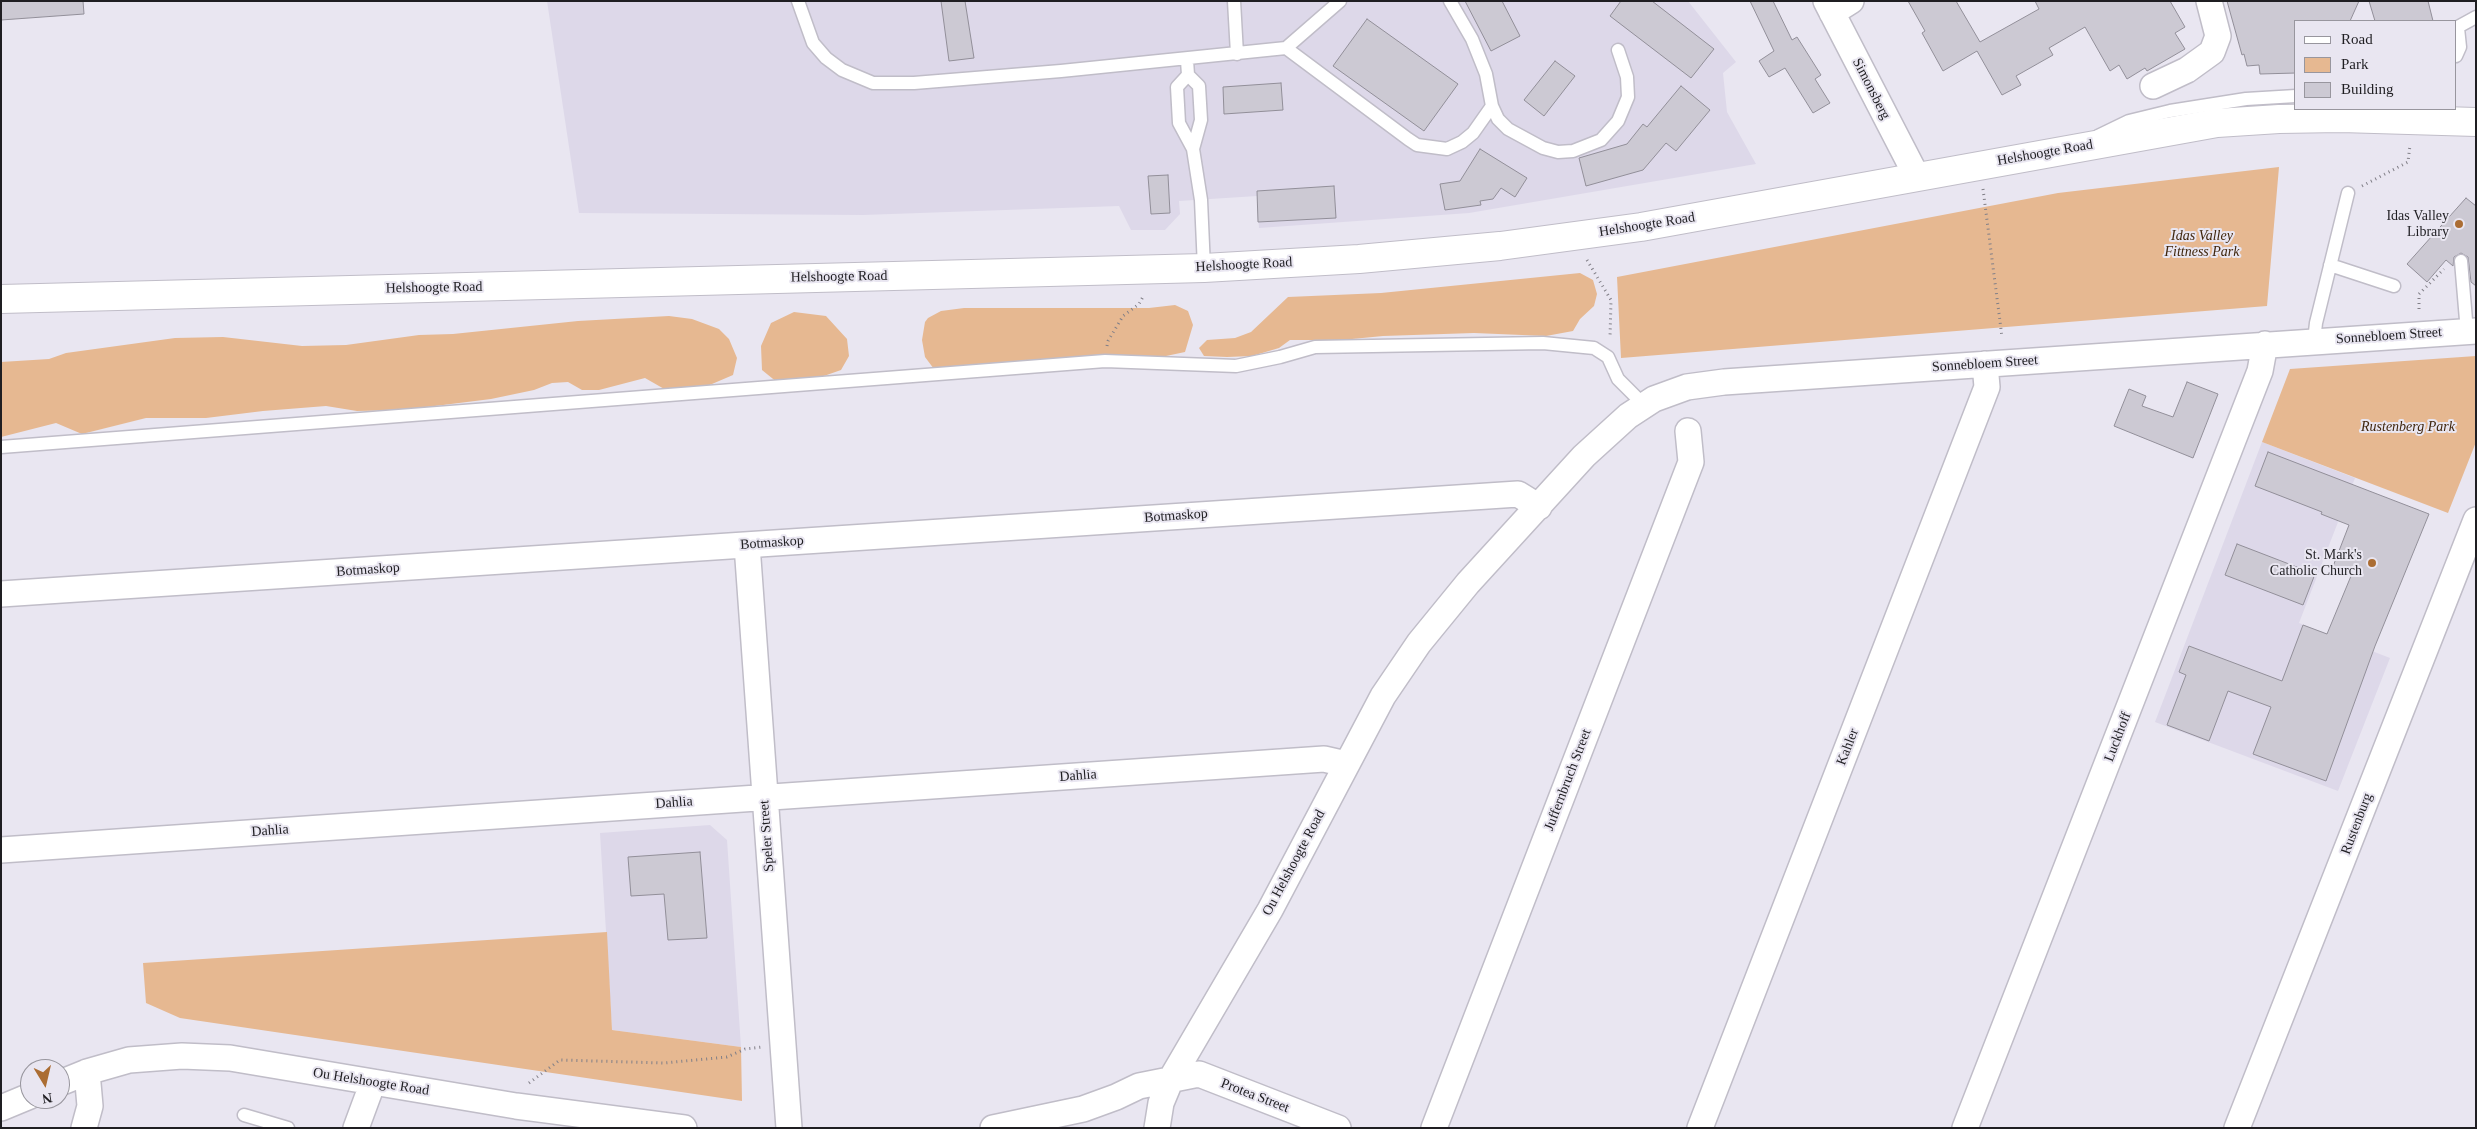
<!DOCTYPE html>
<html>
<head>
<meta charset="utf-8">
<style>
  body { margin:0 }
  #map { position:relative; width:2477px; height:1129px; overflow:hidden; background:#e9e6f1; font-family:"Times New Roman",serif }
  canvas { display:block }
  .frame { position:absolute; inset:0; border:2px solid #1f1e22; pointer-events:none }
  .legend { position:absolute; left:2294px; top:20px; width:162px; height:90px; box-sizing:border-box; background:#e9e6f1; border:1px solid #98969e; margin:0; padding:6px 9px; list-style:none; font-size:15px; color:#1f1e22 }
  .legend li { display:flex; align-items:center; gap:10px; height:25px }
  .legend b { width:25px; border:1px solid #98969e }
  .north { position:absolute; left:20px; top:1059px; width:50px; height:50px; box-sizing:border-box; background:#e9e6f1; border:1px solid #98969e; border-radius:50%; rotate:171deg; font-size:14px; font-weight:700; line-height:20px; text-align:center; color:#1f1e22 }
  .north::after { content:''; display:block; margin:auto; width:18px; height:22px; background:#ab6d33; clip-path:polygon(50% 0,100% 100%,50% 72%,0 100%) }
</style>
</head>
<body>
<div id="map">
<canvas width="2477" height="1129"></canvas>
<div class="frame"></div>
<ul class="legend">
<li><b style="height:6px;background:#fff"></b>Road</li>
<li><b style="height:14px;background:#e6b891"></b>Park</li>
<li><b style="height:14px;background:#ccc9d3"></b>Building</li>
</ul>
<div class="north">N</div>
</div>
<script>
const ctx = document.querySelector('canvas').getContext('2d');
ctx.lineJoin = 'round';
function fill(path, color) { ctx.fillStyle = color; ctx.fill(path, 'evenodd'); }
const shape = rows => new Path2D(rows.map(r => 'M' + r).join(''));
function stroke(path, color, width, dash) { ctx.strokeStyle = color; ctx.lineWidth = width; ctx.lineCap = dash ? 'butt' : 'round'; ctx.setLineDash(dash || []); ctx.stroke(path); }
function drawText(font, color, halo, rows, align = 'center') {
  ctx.font = font + ' "Times New Roman",serif'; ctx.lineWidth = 4; ctx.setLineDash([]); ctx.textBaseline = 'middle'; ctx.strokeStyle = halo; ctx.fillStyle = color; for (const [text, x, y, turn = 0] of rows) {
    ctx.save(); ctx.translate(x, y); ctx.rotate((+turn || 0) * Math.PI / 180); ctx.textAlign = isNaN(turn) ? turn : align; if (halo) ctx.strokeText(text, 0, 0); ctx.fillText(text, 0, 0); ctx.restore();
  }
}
fill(shape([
  [547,1,1688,1,1736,62,1723,73,1727,112,1756,164,1469,213,1259,228,1257,196,1179,201,1180,214,1165,230,1131,230,1119,206,863,215,579,213],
  [2262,442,2355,478,2299,623,2390,658,2338,791,2155,722],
  [710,825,727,840,741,1047,612,1030,600,833]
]), '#ddd8e9');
fill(shape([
  [2279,167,2267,306,1621,358,1617,277,2058,193],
  [1580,273,1593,280,1597,294,1594,306,1580,319,1573,331,1546,336,1474,333,1383,336,1342,340,1290,340,1279,348,1252,356,1227,357,1204,356,1199,348,1207,340,1235,338,1251,332,1288,297,1381,293],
  [1175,305,1188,311,1193,325,1185,352,1166,356,1115,356,934,369,925,357,922,340,925,322,928,318,941,311,964,308,1149,308],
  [794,312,826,316,847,339,849,356,841,370,804,383,778,383,762,370,761,346,771,323],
  [669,316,692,319,719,329,729,339,737,358,733,375,705,387,666,390,645,378,599,390,582,390,568,382,552,383,534,390,491,399,403,410,357,411,326,406,263,411,206,418,146,418,82,434,56,423,1,437,1,362,49,359,66,353,175,338,223,337,302,346,346,345,419,335,453,334,578,321],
  [2476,356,2476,442,2448,513,2262,442,2290,369],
  [607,932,612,1030,741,1047,742,1101,180,1018,146,1003,143,963]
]), '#e6b891');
const building = shape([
  [1,1,83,1,84,14,1,20,1,1],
  [941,1,965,1,974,58,949,61,941,1],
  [1465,1,1502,1,1520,36,1491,51,1465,1],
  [1621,1,1652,1,1714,49,1691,78,1610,16,1621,1],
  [1750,1,1773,1,1792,40,1797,37,1821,75,1815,79,1830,103,1813,113,1785,68,1769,77,1759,61,1774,51,1750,1],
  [1908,1,1956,1,1980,42,2039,9,2035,1,2170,1,2185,27,2175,33,2185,49,2147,71,2145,68,2127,79,2119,65,2110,71,2085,27,2049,48,2053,55,2016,76,2021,85,2002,95,1977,51,1943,71,1922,33,1925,31,1908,1],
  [2227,1,2359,1,2350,21,2296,21,2296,73,2260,74,2259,65,2247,66,2244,54,2242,55,2227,1],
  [2369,1,2428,1,2433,21,2375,21,2369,1],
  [1367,19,1458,84,1424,131,1333,66,1367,19],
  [1555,61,1575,76,1544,116,1524,100,1555,61],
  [1281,83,1283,110,1224,114,1223,87,1281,83],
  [1681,86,1710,110,1676,151,1666,143,1643,170,1586,186,1579,158,1627,144,1643,124,1647,127,1681,86],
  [1480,149,1527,178,1515,197,1501,188,1493,199,1480,201,1481,205,1445,210,1440,184,1460,181,1480,149],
  [1168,175,1170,213,1151,214,1148,176,1168,175],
  [1334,186,1336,218,1258,222,1257,191,1334,186],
  [2466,198,2476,206,2476,286,2471,282,2468,257,2461,253,2454,257,2453,266,2446,260,2427,282,2407,264,2466,198],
  [2187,382,2218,394,2193,458,2114,426,2129,389,2146,396,2142,406,2173,417,2187,382],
  [2268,452,2429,514,2375,646,2326,781,2253,754,2271,707,2228,691,2209,741,2167,725,2186,675,2179,672,2189,646,2282,681,2303,625,2327,634,2351,576,2332,569,2349,525,2321,514,2322,512,2255,486,2268,452],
  [2237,544,2315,574,2303,605,2225,575,2237,544],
  [700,852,707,938,668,940,664,894,631,896,628,857,700,852]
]);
fill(building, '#ccc9d3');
stroke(building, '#928f99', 1);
const lane = shape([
  [798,1,813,43,826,58,842,70,873,83,914,83,1061,71,1286,48,1340,1],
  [1234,1,1237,54],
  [2456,28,2476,17],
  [1286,48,1408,139,1417,145,1447,149,1462,142,1473,133,1492,106,1486,74,1472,39,1450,1],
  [2456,56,2460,47,2458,28],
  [1187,60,1188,75,1177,87,1179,123,1193,149,1201,200,1204,268],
  [1188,75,1199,86,1201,120,1193,149],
  [1492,106,1498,119,1508,129,1543,148,1558,152,1573,151,1601,140,1618,121,1628,97,1627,77,1618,50],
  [2098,136,2129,121,2170,111,2246,99,2296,96],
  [2461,261,2467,332],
  [2330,265,2394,286],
  [2314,341,2316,323,2348,193],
  [1,447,1105,361,1236,366,1280,357,1315,347,1543,343,1594,348,1608,357,1618,379,1644,405],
  [244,1115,288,1128]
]);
const street = shape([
  [1826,1,1917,177],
  [1832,13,1851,1],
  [2153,86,2187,70,2212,52,2218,36,2209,1],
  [747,545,789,1128],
  [1,594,1518,494,1539,507],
  [1,850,1324,759,1346,764],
  [60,1083,87,1072,129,1060,182,1056,230,1058,516,1106,684,1128],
  [1,1108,30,1096],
  [84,1128,90,1106,87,1072],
  [356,1128,373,1082],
  [993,1128,1083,1109,1116,1097,1139,1086,1199,1074,1338,1128],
  [1157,1128,1161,1103,1171,1079,1270,910,1383,696,1419,643,1468,583,1584,456,1628,416,1654,399,1687,387,1724,382,2476,331],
  [1434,1128,1691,462,1688,431],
  [1700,1128,1987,387,1985,364],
  [1965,1128,2260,371,2265,344],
  [2237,1128,2476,520]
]);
const secondary = shape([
  [1,299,1204,268,1359,259,1500,246,1641,227,2217,123,2279,119,2341,118,2476,122]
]);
stroke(lane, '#c0bdc8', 15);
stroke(street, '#c0bdc8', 28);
stroke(secondary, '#c0bdc8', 30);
stroke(shape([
  [2362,186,2408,162,2410,145],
  [1983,189,2002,337],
  [1587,260,1611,300,1610,338],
  [2419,309,2419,294,2444,269],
  [1107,346,1108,341,1123,316,1139,304,1144,295],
  [529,1083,560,1060,664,1063,727,1057,745,1049,762,1047]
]), '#817f87', 3, [1, 4]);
stroke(lane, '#fff', 12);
stroke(street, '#fff', 25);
stroke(secondary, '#fff', 28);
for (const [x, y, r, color] of [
  [2459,224,5,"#ab6d33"],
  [2372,563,5,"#ab6d33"]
]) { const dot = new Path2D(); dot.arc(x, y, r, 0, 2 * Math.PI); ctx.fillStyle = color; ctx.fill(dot); stroke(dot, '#e9e6f1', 2); }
drawText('14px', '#1f1e22', '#e9e6f1', [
  ["Simonsberg",1871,89,63],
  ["Helshoogte Road",2045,153,-10],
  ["Helshoogte Road",1647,225,-9],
  ["Helshoogte Road",1244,265,-3],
  ["Helshoogte Road",839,277,-1],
  ["Helshoogte Road",434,288,-1],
  ["Sonnebloem Street",2389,336,-4],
  ["Sonnebloem Street",1985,364,-4],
  ["Botmaskop",1176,516,-4],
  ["Botmaskop",772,543,-4],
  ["Botmaskop",368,570,-4],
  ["Luckhoff",2118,737,-69],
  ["Kahler",1848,747,-69],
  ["Dahlia",1078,776,-4],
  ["Juffernbruch Street",1568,780,-69],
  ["Dahlia",674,803,-4],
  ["Rustenburg",2357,824,-69],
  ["Dahlia",270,831,-4],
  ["Speler Street",767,836,-94],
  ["Ou Helshoogte Road",1294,863,-62],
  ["Ou Helshoogte Road",371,1082,9],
  ["Protea Street",1255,1096,21]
]);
drawText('14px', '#1f1e22', '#e9e6f1', [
  ["Idas Valley",2449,216],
  ["Library",2449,232],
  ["St. Mark's",2362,555],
  ["Catholic Church",2362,571]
], 'right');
drawText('italic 14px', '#3f250c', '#e9e6f1', [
  ["Idas Valley",2202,236],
  ["Fittness Park",2202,252],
  ["Rustenberg Park",2408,427]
]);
</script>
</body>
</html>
